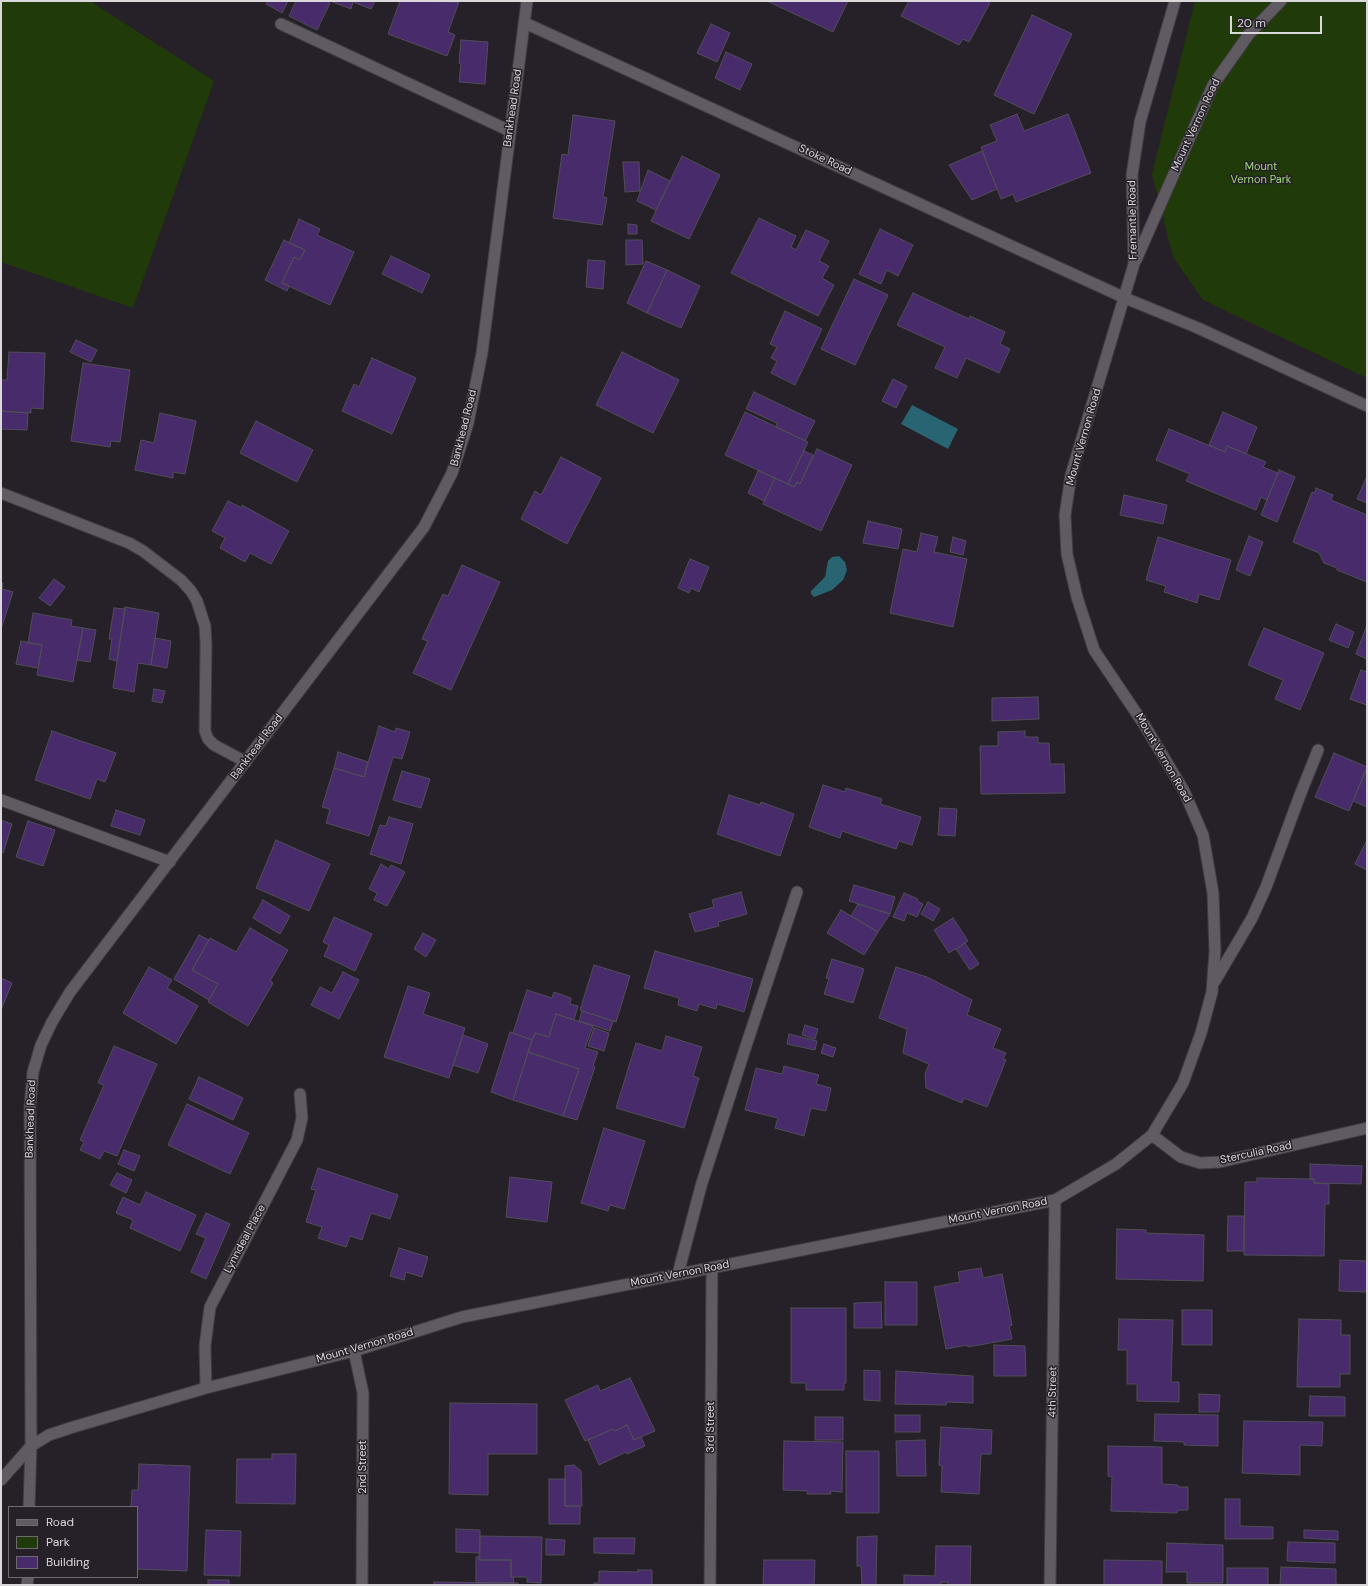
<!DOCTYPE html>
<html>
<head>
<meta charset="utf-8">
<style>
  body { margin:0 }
  #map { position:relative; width:1368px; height:1586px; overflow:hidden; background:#262128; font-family:"DM Sans",sans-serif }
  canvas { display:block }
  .frame { position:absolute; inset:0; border:2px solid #dbd8dc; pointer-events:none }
  .legend { position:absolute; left:8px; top:1506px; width:130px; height:72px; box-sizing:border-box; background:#262128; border:1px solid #6e6a70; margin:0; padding:5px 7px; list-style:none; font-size:12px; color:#dbd8dc }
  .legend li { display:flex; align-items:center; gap:8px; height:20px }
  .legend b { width:20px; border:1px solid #6e6a70 }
  .scale { position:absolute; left:1230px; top:16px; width:92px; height:18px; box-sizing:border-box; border:2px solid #dbd8dc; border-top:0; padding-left:5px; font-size:12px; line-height:14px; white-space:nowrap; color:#dbd8dc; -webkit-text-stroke:3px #262128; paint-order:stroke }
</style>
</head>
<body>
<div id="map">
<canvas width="1368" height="1586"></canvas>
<div class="frame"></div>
<ul class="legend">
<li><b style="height:5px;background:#605a62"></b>Road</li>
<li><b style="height:11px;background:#203a0a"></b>Park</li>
<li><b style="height:11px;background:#472b6b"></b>Building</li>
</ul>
<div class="scale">20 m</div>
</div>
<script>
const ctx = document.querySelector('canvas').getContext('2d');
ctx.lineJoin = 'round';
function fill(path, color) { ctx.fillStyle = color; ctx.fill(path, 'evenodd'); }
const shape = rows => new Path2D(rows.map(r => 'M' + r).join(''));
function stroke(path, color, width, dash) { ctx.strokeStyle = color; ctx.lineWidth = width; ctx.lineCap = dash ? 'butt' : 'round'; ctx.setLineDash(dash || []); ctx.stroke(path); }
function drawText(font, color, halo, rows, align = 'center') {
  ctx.font = font + ' "DM Sans",sans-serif'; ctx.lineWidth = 3; ctx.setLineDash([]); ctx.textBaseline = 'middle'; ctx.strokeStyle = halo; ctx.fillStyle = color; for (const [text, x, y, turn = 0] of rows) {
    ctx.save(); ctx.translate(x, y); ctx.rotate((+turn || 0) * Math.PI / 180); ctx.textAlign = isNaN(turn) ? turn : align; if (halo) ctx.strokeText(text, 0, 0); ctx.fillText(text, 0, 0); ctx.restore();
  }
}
fill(shape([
  [1,1,90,1,214,81,133,308,1,262],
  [1195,1,1367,1,1367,378,1203,300,1173,257,1152,174]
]), '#203a0a');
fill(shape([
  [912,405,958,429,948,449,901,424],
  [839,556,845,562,847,570,843,580,832,590,814,597,811,594,811,591,825,577,828,561,832,557]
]), '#286471');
const building = shape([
  [268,1,288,1,282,13,266,4,268,1],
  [296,1,326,1,330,3,317,30,289,16,296,1],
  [330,1,375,1,371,9,353,2,351,9,330,1],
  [400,1,459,2,448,32,455,35,447,56,388,34,400,1],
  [767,1,848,1,833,32,767,1],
  [909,1,986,1,990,3,969,42,963,39,959,45,901,16,909,1],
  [1032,15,1072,34,1034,114,994,95,1032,15],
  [711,24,730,33,717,62,697,53,711,24],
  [461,40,488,42,485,84,459,82,461,64,459,63,461,40],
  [726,52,752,64,740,90,715,78,726,52],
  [1017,114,1024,131,1068,114,1091,173,1016,202,1013,194,1001,199,981,147,997,141,990,125,1017,114],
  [573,115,615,121,603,197,607,198,602,225,553,218,562,154,568,155,573,115],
  [982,151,997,189,972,200,949,165,982,151],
  [682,156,720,175,689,239,651,221,682,156],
  [623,162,639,162,640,191,625,192,623,162],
  [648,170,670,181,656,210,637,201,648,170],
  [759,218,796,236,791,247,796,250,806,230,829,241,819,261,829,266,822,278,834,285,818,316,731,273,759,218],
  [299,219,320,229,317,235,354,252,330,305,282,283,294,257,300,260,305,250,289,243,299,219],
  [628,224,637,225,637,234,628,234,628,224],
  [880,229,913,245,898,276,887,270,881,284,859,274,880,229],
  [284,240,305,250,300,260,294,257,282,283,289,286,287,291,265,280,284,240],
  [626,240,642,240,643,264,626,265,626,240],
  [391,256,430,275,422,293,382,274,391,256],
  [588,260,605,261,603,289,586,287,588,260],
  [646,261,667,270,647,313,627,303,646,261],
  [667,270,700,286,681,328,647,313,667,270],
  [854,279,888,295,855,365,821,349,854,279],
  [913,293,969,319,970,316,1005,332,1000,344,1010,349,999,373,966,358,957,378,935,368,945,347,897,325,913,293],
  [785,311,822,329,795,385,771,373,777,361,771,358,777,347,770,344,785,311],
  [76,340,97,350,91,362,70,352,76,340],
  [9,352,45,353,43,409,31,408,31,413,1,411,1,380,7,380,9,352],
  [622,352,679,380,653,433,596,405,622,352],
  [372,358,416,378,392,434,342,411,354,384,359,387,372,358],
  [83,363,130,370,120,442,111,441,110,447,71,441,83,363],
  [893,379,907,386,896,408,882,401,893,379],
  [754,392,815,421,805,441,776,427,777,423,746,409,754,392],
  [1,411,28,413,27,430,1,429,1,411],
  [745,412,808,442,788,484,725,455,745,412],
  [1223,412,1257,427,1246,454,1227,446,1225,452,1209,445,1223,412],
  [160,413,196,421,185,474,173,472,173,478,135,470,141,440,154,443,160,413],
  [256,421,313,450,297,482,240,453,256,421],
  [1169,429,1225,452,1227,446,1266,462,1263,467,1278,473,1267,500,1261,497,1256,510,1186,481,1190,474,1156,460,1169,429],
  [817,449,852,465,821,531,763,504,775,478,794,487,797,482,800,484,817,449],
  [804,451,813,455,800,484,797,482,794,487,788,484,804,451],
  [561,457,601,478,567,544,521,519,535,491,541,495,561,457],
  [1279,470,1295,477,1277,522,1261,515,1279,470],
  [758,471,775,478,764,501,748,493,758,471],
  [1367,476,1367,503,1357,499,1367,476],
  [1316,488,1333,495,1331,500,1367,515,1367,582,1337,570,1337,568,1324,563,1319,553,1293,542,1312,492,1315,493,1316,488],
  [1124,495,1167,505,1163,524,1120,515,1124,495],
  [228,501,242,508,242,505,289,531,271,564,250,553,245,562,220,548,225,538,212,531,228,501],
  [868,521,902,529,898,549,863,543,868,521],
  [921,533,938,537,934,552,967,559,953,627,890,613,903,549,917,552,921,533],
  [1249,536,1263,542,1250,576,1236,570,1249,536],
  [953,537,966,541,963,555,950,552,953,537],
  [1158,537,1231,560,1219,600,1199,594,1197,603,1164,592,1166,586,1146,580,1158,537],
  [690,559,709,567,699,592,691,588,689,593,678,588,690,559],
  [462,565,500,582,451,690,413,673,428,641,422,639,443,594,448,596,462,565],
  [54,579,65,587,50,606,39,598,54,579],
  [1,583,3,583,2,589,13,592,1,629,1,583],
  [125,607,159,613,151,665,138,663,134,692,113,688,125,607],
  [114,608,125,609,117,661,109,659,112,639,109,639,114,608],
  [33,613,72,620,71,626,83,628,73,682,37,675,42,645,28,643,33,613],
  [1336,624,1354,632,1348,648,1329,640,1336,624],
  [83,628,96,630,90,662,77,660,83,628],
  [1264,628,1324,653,1300,710,1275,699,1283,680,1248,665,1264,628],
  [1366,628,1367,628,1367,659,1356,654,1366,628],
  [155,638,171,641,167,668,151,665,155,638],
  [21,641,42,645,38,668,16,664,21,641],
  [1361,670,1367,672,1367,705,1350,699,1361,670],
  [154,689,165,691,162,703,152,701,154,689],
  [1038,697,1039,719,992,721,992,698,1038,697],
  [379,726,395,732,396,728,410,732,402,759,393,757,369,836,326,823,330,809,322,807,334,768,364,777,379,726],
  [52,731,116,753,105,782,97,779,90,799,35,780,52,731],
  [1025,731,1025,737,1038,737,1038,743,1049,743,1050,764,1064,764,1065,793,981,794,980,746,998,746,998,732,1025,731],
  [338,752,368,762,364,777,334,768,338,752],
  [1334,753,1367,767,1349,811,1315,797,1334,753],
  [1367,768,1367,807,1353,801,1367,768],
  [402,771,430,779,421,808,393,800,402,771],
  [823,785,845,792,846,788,882,799,880,804,921,817,912,845,899,841,896,849,842,831,840,838,809,827,823,785],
  [729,795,760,805,761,802,794,814,780,856,717,834,729,795],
  [940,808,957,809,955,836,938,835,940,808],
  [116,810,145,820,140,835,111,826,116,810],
  [389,817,413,824,401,864,370,854,380,825,386,826,389,817],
  [1,820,12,824,3,853,1,852,1,820],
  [28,821,55,830,43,866,16,857,28,821],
  [276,840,330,864,309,911,256,888,276,840],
  [1367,840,1367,870,1355,864,1367,840],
  [381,864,389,869,391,865,405,872,387,906,374,900,377,893,369,889,381,864],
  [854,885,895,897,890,914,849,901,854,885],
  [741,892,747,914,718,922,719,926,695,932,689,914,714,907,712,900,741,892],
  [904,893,918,899,917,901,923,904,917,917,907,913,904,921,893,917,904,893],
  [263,900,290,916,280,934,253,918,263,900],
  [928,902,940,909,933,921,921,914,928,902],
  [858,904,890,914,878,932,851,916,858,904],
  [841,910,878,932,864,955,827,933,841,910],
  [334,917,372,934,355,971,324,956,329,945,323,942,334,917],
  [953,918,968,941,949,953,934,930,953,918],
  [250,928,288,950,270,981,273,983,248,1026,208,1002,218,984,192,970,210,938,236,952,250,928],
  [423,933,436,940,426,957,414,949,423,933],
  [199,935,209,940,192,970,218,984,209,1000,174,979,199,935],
  [965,943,979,964,970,970,956,949,965,943],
  [655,951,753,979,744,1012,717,1004,716,1009,699,1004,697,1011,678,1005,679,998,644,988,655,951],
  [832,959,864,969,853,1003,824,994,829,979,826,978,832,959],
  [594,965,630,976,616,1022,580,1010,594,965],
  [149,967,172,980,167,988,198,1006,176,1044,123,1013,149,967],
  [896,967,927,977,972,1000,967,1015,1001,1029,993,1048,1006,1053,1003,1059,1006,1060,987,1107,964,1098,962,1103,926,1088,925,1074,929,1064,903,1053,907,1029,879,1018,896,967],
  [343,972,359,980,339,1019,311,1005,320,987,332,993,343,972],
  [1,978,12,983,1,1010,1,978],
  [408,986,430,993,423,1014,465,1028,449,1078,384,1057,408,986],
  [527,990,552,998,554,992,571,998,570,1004,578,1006,574,1020,556,1014,549,1037,535,1033,532,1040,513,1033,527,990],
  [582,1011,613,1021,610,1031,579,1021,582,1011],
  [556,1014,593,1026,585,1048,598,1052,593,1066,595,1067,577,1120,563,1116,579,1069,528,1052,535,1033,549,1037,556,1014],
  [805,1025,818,1029,815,1039,802,1035,805,1025],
  [594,1028,609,1033,604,1051,588,1046,594,1028],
  [510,1032,532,1040,513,1100,491,1092,510,1032],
  [789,1034,817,1041,815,1050,787,1044,789,1034],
  [463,1035,488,1044,478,1073,453,1065,463,1035],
  [666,1036,702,1047,693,1076,699,1078,684,1128,616,1108,636,1043,662,1051,666,1036],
  [824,1044,836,1048,833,1057,821,1053,824,1044],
  [114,1046,157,1064,117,1156,104,1151,100,1159,80,1150,84,1142,80,1140,104,1085,98,1083,114,1046],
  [528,1052,579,1069,563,1116,513,1100,528,1052],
  [784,1066,819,1075,816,1084,831,1088,826,1111,811,1108,804,1136,775,1128,778,1118,745,1110,756,1068,782,1074,784,1066],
  [199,1077,243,1098,233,1120,189,1099,199,1077],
  [187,1104,249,1133,230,1174,168,1145,187,1104],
  [604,1128,645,1141,624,1209,610,1205,608,1211,581,1203,604,1128],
  [124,1150,140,1156,134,1171,118,1164,124,1150],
  [1310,1164,1362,1166,1361,1184,1314,1183,1314,1179,1310,1179,1310,1164],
  [318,1168,398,1195,390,1219,371,1213,362,1240,350,1236,346,1247,318,1238,322,1227,306,1222,316,1190,311,1189,318,1168],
  [117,1173,132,1180,126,1193,110,1185,117,1173],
  [510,1177,552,1182,547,1222,506,1217,510,1177],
  [1257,1178,1310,1179,1314,1179,1314,1183,1329,1184,1329,1204,1325,1204,1324,1256,1244,1255,1245,1182,1257,1182,1257,1178],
  [146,1192,196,1215,180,1251,130,1228,133,1220,116,1213,123,1197,140,1205,146,1192],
  [206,1213,230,1224,206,1279,191,1272,206,1238,196,1234,206,1213],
  [1228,1216,1244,1216,1244,1251,1227,1251,1228,1216],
  [1117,1229,1146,1230,1146,1233,1204,1235,1203,1281,1116,1279,1117,1229],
  [399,1248,428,1257,422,1277,406,1272,404,1280,390,1276,399,1248],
  [1340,1260,1367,1261,1367,1292,1339,1291,1340,1260],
  [981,1268,983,1278,1002,1274,1012,1325,1009,1326,1012,1339,968,1347,967,1345,946,1349,934,1287,960,1282,958,1272,981,1268],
  [885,1282,917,1282,917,1325,885,1325,885,1282],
  [881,1302,882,1328,854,1328,854,1303,881,1302],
  [791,1308,846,1308,846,1383,844,1383,844,1390,806,1390,806,1383,791,1383,791,1308],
  [1182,1310,1212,1310,1212,1345,1182,1345,1182,1310],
  [1119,1319,1173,1320,1171,1382,1179,1382,1179,1402,1137,1401,1137,1384,1127,1384,1127,1350,1118,1350,1119,1319],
  [1299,1319,1341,1320,1341,1335,1350,1335,1350,1374,1340,1374,1340,1387,1297,1387,1299,1319],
  [994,1345,1025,1346,1026,1376,994,1376,994,1345],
  [864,1370,880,1371,880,1401,864,1400,864,1370],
  [896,1371,973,1376,973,1403,947,1402,946,1405,895,1404,896,1371],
  [630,1378,655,1431,634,1440,627,1425,615,1431,613,1429,585,1441,565,1400,598,1385,600,1391,630,1378],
  [1199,1394,1220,1395,1219,1412,1199,1412,1199,1394],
  [1310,1396,1345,1397,1345,1416,1309,1416,1310,1396],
  [450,1403,537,1404,537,1454,488,1454,488,1495,449,1494,450,1403],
  [1155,1414,1218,1415,1218,1446,1184,1445,1184,1442,1154,1441,1155,1414],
  [895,1415,920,1415,920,1432,895,1432,895,1415],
  [815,1417,843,1417,843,1440,815,1440,815,1417],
  [1244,1421,1323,1422,1322,1446,1300,1445,1300,1475,1242,1473,1244,1421],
  [627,1425,634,1440,641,1437,645,1446,627,1454,626,1452,599,1465,588,1440,613,1429,615,1431,627,1425],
  [941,1427,992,1430,991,1454,981,1454,979,1494,941,1492,942,1466,939,1465,941,1427],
  [925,1440,926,1476,897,1476,896,1441,925,1440],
  [784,1441,843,1442,842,1492,830,1491,831,1494,807,1494,808,1491,783,1490,784,1441],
  [1108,1446,1162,1447,1162,1484,1178,1485,1178,1487,1188,1487,1188,1510,1178,1510,1177,1513,1111,1511,1112,1477,1108,1476,1108,1446],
  [846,1451,879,1451,879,1513,846,1513,846,1451],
  [272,1454,296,1454,295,1504,236,1503,237,1459,272,1459,272,1454],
  [139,1464,190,1466,187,1571,137,1569,137,1507,131,1507,132,1490,138,1490,139,1464],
  [574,1465,581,1471,582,1506,565,1506,565,1466,574,1465],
  [549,1479,565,1479,565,1506,580,1506,580,1524,549,1524,549,1479],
  [1225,1499,1240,1499,1240,1526,1273,1527,1273,1539,1225,1539,1225,1499],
  [456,1529,480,1530,480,1553,456,1552,456,1529],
  [206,1530,241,1531,240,1576,204,1575,206,1530],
  [1304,1530,1338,1531,1338,1540,1304,1538,1304,1530],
  [480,1536,542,1537,541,1583,527,1582,527,1577,511,1577,511,1560,479,1560,480,1536],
  [877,1536,876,1585,862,1585,861,1566,857,1566,857,1537,877,1536],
  [594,1538,635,1538,634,1554,594,1553,594,1538],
  [546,1539,565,1540,564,1555,546,1555,546,1539],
  [1288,1542,1335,1543,1335,1563,1287,1561,1288,1542],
  [1167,1543,1223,1545,1223,1583,1187,1583,1187,1572,1166,1572,1167,1543],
  [936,1546,971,1546,970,1585,948,1585,948,1582,941,1582,941,1585,904,1585,904,1575,935,1576,936,1546],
  [480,1556,479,1560,511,1560,511,1577,513,1577,514,1583,476,1583,476,1557,480,1556],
  [764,1560,815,1560,814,1585,763,1585,764,1560],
  [1104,1560,1162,1561,1162,1585,1104,1585,1104,1560],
  [1281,1567,1336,1569,1336,1584,1344,1585,1280,1585,1281,1567],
  [1227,1568,1268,1568,1268,1585,1227,1585,1227,1568],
  [638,1570,652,1570,652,1585,659,1585,594,1585,594,1583,599,1583,599,1571,638,1572,638,1570],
  [208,1580,229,1580,229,1585,208,1585,208,1580],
  [434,1582,518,1583,518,1585,434,1585,434,1582]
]);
fill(building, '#472b6b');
stroke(building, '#514e57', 1);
const service = shape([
  [281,24,510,131],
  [1,800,170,862]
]);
const minor = shape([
  [525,23,1125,298,1198,328,1367,406],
  [1136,260,1213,85,1249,34,1281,1],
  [1,493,129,543,143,551,181,580,191,591,197,601,205,626,206,644,205,731,208,739,214,745,246,762],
  [1215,981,1252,918,1266,887,1300,795,1318,750],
  [1152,1135,1181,1157,1200,1163,1220,1162,1367,1128],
  [678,1274,701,1186,744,1052,797,892],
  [354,1351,363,1393,362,1585],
  [206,1388,205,1346,210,1307,297,1140,302,1118,300,1094],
  [1,1480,31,1446,30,1107,33,1072,41,1045,52,1022,70,992,424,527,452,473,468,423,482,353,527,1],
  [29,1507,31,1446,49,1435,70,1428,206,1388,354,1351,462,1317,1055,1200,1116,1164,1152,1135,1183,1083,1201,1033,1212,992,1215,951,1213,893,1203,835,1184,791,1145,726,1094,650,1077,597,1067,554,1065,515,1071,475,1134,264,1132,175,1140,122,1175,1],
  [27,1585,28,1577],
  [710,1585,712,1268],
  [1050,1585,1055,1200]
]);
stroke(service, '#403c42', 13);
stroke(minor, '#403c42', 13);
stroke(service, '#605a62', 11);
stroke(minor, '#605a62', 11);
drawText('11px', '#dbd8dc', '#262128', [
  ["Bankhead Road",513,108,-82],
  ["Mount Vernon Road",1196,125,-65],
  ["Stoke Road",825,160,25],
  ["Fremantle Road",1133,220,-91],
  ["Bankhead Road",464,428,-76],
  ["Mount Vernon Road",1084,437,-74],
  ["Bankhead Road",257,747,-53],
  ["Mount Vernon Road",1163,758,60],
  ["Bankhead Road",31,1119,-88],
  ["Sterculia Road",1256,1153,-12],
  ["Mount Vernon Road",998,1211,-11],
  ["Lynndeal Place",245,1239,-62],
  ["Mount Vernon Road",680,1274,-11],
  ["Mount Vernon Road",365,1346,-16],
  ["4th Street",1053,1392,-89],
  ["3rd Street",711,1427,-90],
  ["2nd Street",363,1467,-90]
]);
drawText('11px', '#9ed77a', '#262128', [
  ["Mount",1261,167],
  ["Vernon Park",1261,180]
]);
</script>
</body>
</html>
